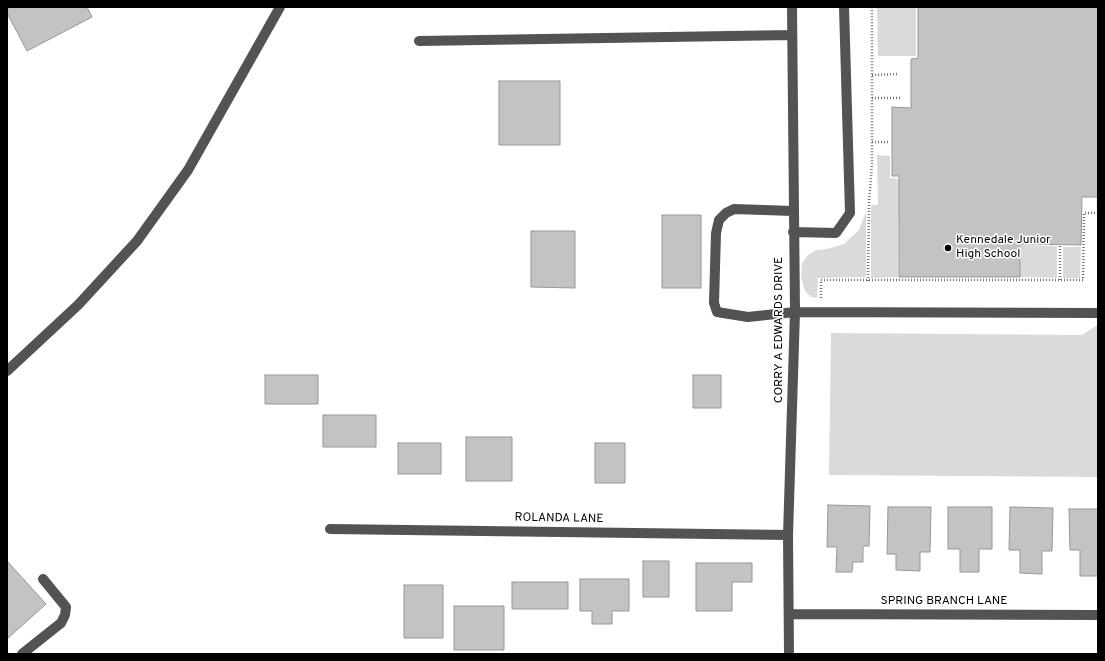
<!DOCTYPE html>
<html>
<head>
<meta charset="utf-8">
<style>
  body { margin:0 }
  #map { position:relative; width:1105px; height:661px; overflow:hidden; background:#fff; font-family:Overpass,sans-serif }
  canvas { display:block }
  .frame { position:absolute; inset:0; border:8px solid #000; pointer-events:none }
</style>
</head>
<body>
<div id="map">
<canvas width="1105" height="661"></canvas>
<div class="frame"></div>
</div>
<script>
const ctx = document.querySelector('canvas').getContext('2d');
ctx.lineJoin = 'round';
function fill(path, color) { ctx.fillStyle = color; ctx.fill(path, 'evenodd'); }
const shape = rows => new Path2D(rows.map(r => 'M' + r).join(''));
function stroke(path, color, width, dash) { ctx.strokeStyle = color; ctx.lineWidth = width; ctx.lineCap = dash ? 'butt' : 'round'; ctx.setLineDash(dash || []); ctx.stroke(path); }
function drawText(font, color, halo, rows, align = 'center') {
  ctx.font = font + ' Overpass,sans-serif'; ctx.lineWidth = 3; ctx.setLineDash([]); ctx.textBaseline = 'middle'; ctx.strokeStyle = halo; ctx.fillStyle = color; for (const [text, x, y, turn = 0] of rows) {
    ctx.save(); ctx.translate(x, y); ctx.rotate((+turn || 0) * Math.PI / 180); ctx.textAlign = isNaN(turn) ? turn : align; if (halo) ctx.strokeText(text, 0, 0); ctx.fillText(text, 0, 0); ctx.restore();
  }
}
fill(shape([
  [877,7,916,7,916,56,878,56],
  [877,155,890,156,890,178,899,179,898,277,871,278,871,205,878,205],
  [866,211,866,277,818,278,817,298,811,297,805,291,801,277,802,263,808,255,816,250,827,249,844,244,859,230],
  [1021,245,1057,246,1057,278,1020,277],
  [1063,247,1081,247,1080,278,1063,278],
  [1096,326,1098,326,1098,477,829,475,831,333,1082,335]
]), '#dadada');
const building = shape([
  [7,7,87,7,92,17,27,51,7,13,7,7],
  [918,7,1098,7,1098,197,1082,197,1081,245,1020,244,1020,277,899,277,899,176,892,176,892,107,911,108,911,59,918,58,918,7],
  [499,81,560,81,560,145,499,145,499,81],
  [662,215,701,215,701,288,662,288,662,215],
  [531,231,575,231,575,288,531,287,531,231],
  [265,375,318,375,318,404,265,404,265,375],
  [693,375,721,375,721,408,693,408,693,375],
  [323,415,376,415,376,447,323,447,323,415],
  [466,437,512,437,512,481,466,481,466,437],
  [398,443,441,443,441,474,398,474,398,443],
  [595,443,625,443,625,483,595,483,595,443],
  [828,505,870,506,869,546,863,546,863,562,853,562,852,572,836,572,837,547,827,547,828,505],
  [888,507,931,507,930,552,920,552,920,571,896,570,896,554,887,554,888,507],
  [948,507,992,507,992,549,979,549,979,572,960,572,960,549,948,549,948,507],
  [1010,507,1053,508,1052,551,1042,551,1042,574,1020,573,1020,550,1009,550,1010,507],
  [1069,509,1098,509,1098,576,1080,576,1080,550,1070,550,1069,509],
  [7,561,46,604,7,639,7,561],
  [643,561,669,561,669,597,643,597,643,561],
  [696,563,752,563,752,582,732,582,732,611,696,611,696,563],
  [580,579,629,579,629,611,612,611,612,624,592,624,592,611,580,611,580,579],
  [512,582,568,582,568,609,512,609,512,582],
  [404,585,443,585,443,638,404,638,404,585],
  [454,606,504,606,504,650,454,650,454,606]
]);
fill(building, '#c3c3c3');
stroke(building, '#979797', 1);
stroke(shape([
  [872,75,898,74],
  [872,98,900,98],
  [872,142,889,142],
  [1060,280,1060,245],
  [868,281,869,201,872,164,872,7],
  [821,298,821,280,1083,280,1084,213,1098,213,1098,199]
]), '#757575', 2.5, [1, 2]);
stroke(shape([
  [419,41,792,35],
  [793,211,734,209,726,213,719,220,716,233,714,303,717,312,748,317,795,312,1098,313],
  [793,232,836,233,850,213,844,7],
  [7,371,78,305,137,241,188,170,280,7],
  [330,529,788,535],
  [789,614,1098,615],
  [22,654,61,623,65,615,66,607,43,579],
  [789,654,788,535,795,312,792,7]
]), '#535353', 10);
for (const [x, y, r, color] of [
  [948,248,4,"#000"]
]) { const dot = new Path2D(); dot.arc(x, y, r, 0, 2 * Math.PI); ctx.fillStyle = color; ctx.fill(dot); stroke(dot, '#fff', 1.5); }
drawText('12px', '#000', '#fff', [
  ["Kennedale Junior",956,241],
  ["High School",956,255]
], 'left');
drawText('12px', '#000', '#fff', [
  ["CORRY A EDWARDS DRIVE",780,330,-90],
  ["ROLANDA LANE",559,519,1],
  ["SPRING BRANCH LANE",944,602]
]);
</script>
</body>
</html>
